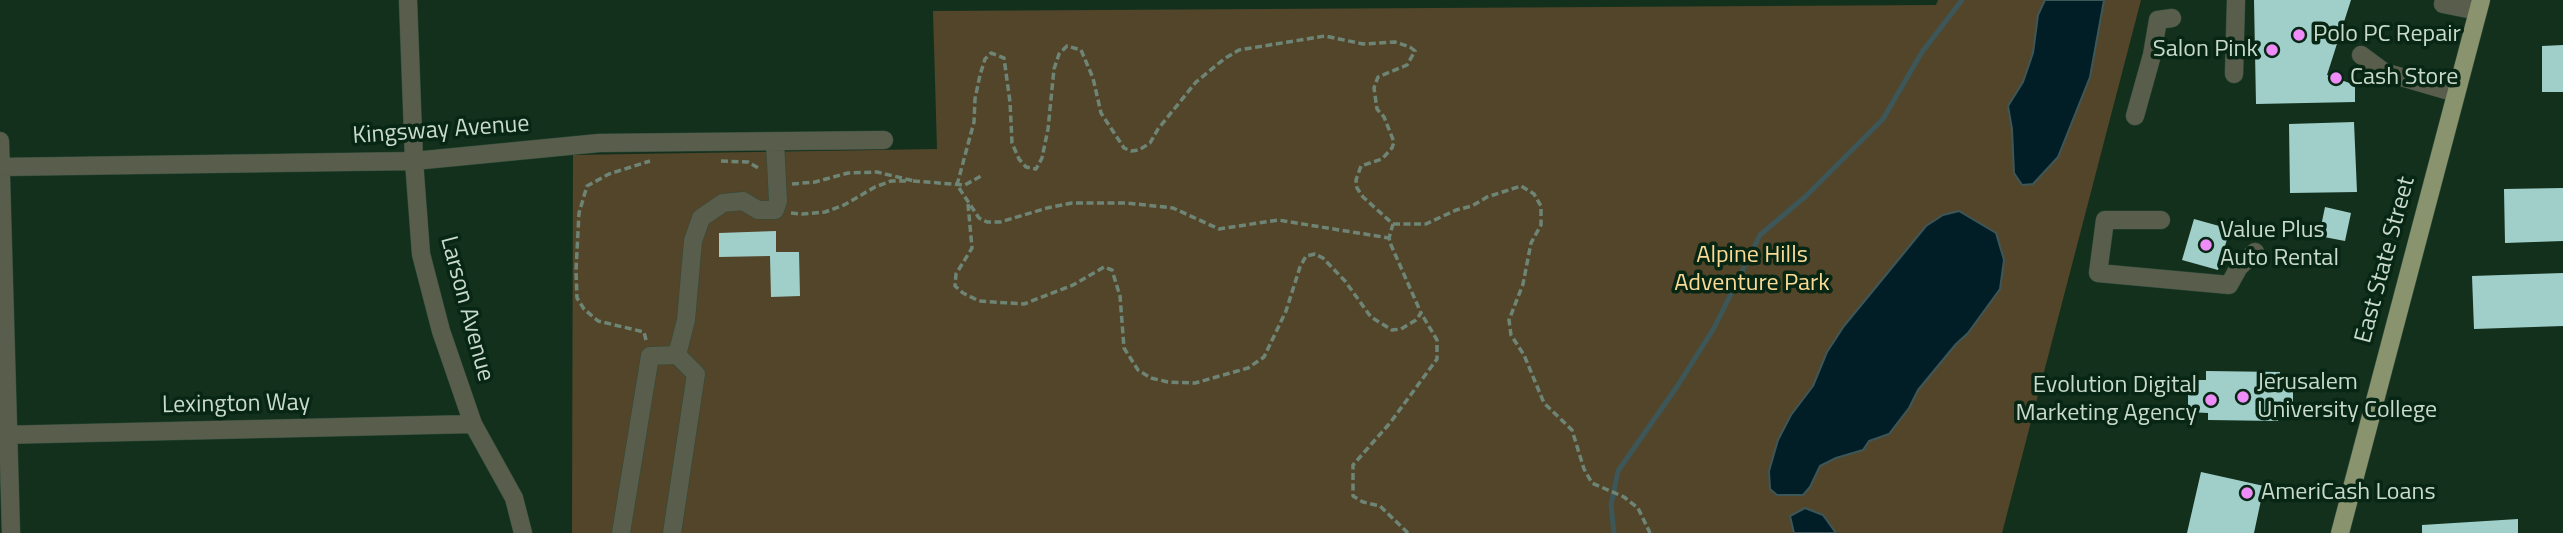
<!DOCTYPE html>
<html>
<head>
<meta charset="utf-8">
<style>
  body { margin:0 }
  canvas { display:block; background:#13301d }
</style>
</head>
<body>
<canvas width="2563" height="533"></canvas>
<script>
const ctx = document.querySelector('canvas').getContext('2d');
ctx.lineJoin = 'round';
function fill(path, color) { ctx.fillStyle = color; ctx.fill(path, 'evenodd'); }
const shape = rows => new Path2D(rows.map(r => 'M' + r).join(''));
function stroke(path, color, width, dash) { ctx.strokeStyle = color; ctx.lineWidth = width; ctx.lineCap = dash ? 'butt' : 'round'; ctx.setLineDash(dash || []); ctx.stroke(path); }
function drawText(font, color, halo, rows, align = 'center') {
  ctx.font = font + ' "Titillium Web",sans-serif'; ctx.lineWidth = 7; ctx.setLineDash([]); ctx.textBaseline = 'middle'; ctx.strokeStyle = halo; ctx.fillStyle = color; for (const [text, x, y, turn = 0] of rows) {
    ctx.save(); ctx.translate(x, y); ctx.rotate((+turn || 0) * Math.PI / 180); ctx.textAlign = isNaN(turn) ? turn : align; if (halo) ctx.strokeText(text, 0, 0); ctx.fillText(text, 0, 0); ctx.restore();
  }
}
fill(shape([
  [1938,0,2141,0,2002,533,572,533,573,155,937,149,933,11,1936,5]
]), '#52452a');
const water = shape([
  [2045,0,2104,0,2090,77,2058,157,2033,184,2022,185,2014,173,2012,129,2008,106,2023,82,2033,53,2038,15,2045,0],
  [1959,211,1996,233,2004,260,2000,289,1968,333,1956,344,1918,390,1909,408,1889,434,1869,441,1863,450,1836,458,1820,466,1810,487,1803,495,1777,495,1770,489,1769,471,1778,440,1791,415,1813,386,1827,352,1844,326,1926,226,1943,215,1959,211],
  [1805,508,1823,515,1836,533,1794,533,1790,516,1805,508]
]);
fill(water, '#011d26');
stroke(water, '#3d5658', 2);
stroke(shape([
  [1614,533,1611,505,1618,471,1678,385,1714,328,1760,235,1806,196,1883,119,1922,52,1962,0]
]), '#3d5658', 5);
fill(shape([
  [2254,0,2351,0,2327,75,2355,85,2355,102,2256,104],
  [2563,45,2563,92,2542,92,2542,46],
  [2354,122,2357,192,2290,193,2289,124],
  [2563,188,2563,241,2505,243,2504,189],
  [2325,207,2351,213,2345,241,2319,236],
  [2194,219,2230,229,2218,270,2182,260],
  [776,231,776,252,799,252,800,296,771,297,770,256,719,257,719,233],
  [2563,273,2563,326,2474,329,2472,276],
  [2206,371,2280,372,2279,381,2293,381,2293,413,2278,413,2278,421,2208,420,2208,413,2188,412,2188,380,2206,380],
  [2201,472,2264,486,2254,533,2187,533],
  [2518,519,2518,533,2422,533,2422,525]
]), '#a0cfca');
const minor = shape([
  [408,0,414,161,421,254,441,331,473,424,514,498,523,533],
  [2443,4,2478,11],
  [2361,55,2384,72,2456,93],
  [2234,74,2236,0],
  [2135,116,2152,55,2158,20,2172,18],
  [0,141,11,533],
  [0,167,414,161,599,143,884,140],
  [2161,220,2105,220,2098,273,2229,285,2239,267,2255,252],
  [677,355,686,320,693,241,701,218,723,203,743,201,758,210,775,210,778,201,775,142],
  [0,435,473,424],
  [621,533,650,356,677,355,696,374,672,533]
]);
const major = shape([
  [2340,533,2481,0]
]);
stroke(minor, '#304b39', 19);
stroke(major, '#304b39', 19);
stroke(shape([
  [721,161,748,162,760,169],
  [913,181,965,185,981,176],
  [792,184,815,182,848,173,877,172,914,181],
  [968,204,972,248,956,274,955,286,963,293,979,301,1024,304,1073,285,1104,267,1112,270,1120,296,1124,348,1138,370,1151,378,1168,382,1195,383,1248,368,1264,357,1286,311,1300,267,1306,256,1315,254,1323,258,1345,281,1371,317,1392,330,1401,329,1416,320,1421,313,1391,245,1389,238,1393,224,1363,197,1357,188,1356,180,1361,166,1382,159,1392,148,1394,142,1384,117,1377,109,1374,88,1378,77,1407,65,1415,51,1410,47,1395,42,1363,44,1325,36,1239,50,1224,59,1196,82,1158,129,1150,143,1139,150,1131,151,1124,148,1101,113,1093,78,1081,50,1067,46,1059,54,1054,69,1048,129,1042,158,1036,169,1026,167,1019,159,1012,143,1010,102,1004,58,991,53,985,59,980,75,975,99,974,122,957,185,979,218,987,222,1000,222,1047,208,1072,203,1127,203,1173,208,1219,229,1278,220,1389,238],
  [791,213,802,214,825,212,844,205,875,187,891,181,906,181],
  [1393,224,1426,224,1456,210,1472,206,1487,197,1521,186,1534,194,1541,206,1541,225,1531,243,1523,284,1509,320,1511,335,1524,355,1544,403,1572,430,1584,469,1592,483,1624,497,1638,508,1650,533],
  [646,340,644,332,598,321,584,309,577,298,576,271,579,213,587,186,609,174,650,161],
  [1408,533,1380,506,1363,502,1353,496,1353,465,1390,423,1437,359,1437,340,1421,313]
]), '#6e8575', 3.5, [7, 3.5]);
stroke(minor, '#595e4c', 18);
stroke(major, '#89936e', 18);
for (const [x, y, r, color] of [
  [2299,35,7,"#ee8cf8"],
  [2272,50,7,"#ee8cf8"],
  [2336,78,7,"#ee8cf8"],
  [2206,245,7,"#ee8cf8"],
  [2243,397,7,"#ee8cf8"],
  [2211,400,7,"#ee8cf8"],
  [2247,493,7,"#ee8cf8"]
]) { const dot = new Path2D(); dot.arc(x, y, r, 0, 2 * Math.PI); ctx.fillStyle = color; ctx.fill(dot); stroke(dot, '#082614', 2.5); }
drawText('24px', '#c9dacd', '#082614', [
  ["Polo PC Repair",2313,35],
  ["Salon Pink",2258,50,"right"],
  ["Cash Store",2350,78],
  ["Value Plus",2220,231],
  ["Auto Rental",2220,259],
  ["Jerusalem",2257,383],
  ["University College",2257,411],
  ["Evolution Digital",2197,386,"right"],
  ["Marketing Agency",2197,414,"right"],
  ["AmeriCash Loans",2261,493]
], 'left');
drawText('24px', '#c9dacd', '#082614', [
  ["Kingsway Avenue",441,131,-4],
  ["East State Street",2386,260,-75],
  ["Larson Avenue",466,309,75],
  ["Lexington Way",236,405,-1]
]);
drawText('24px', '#fada95', '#082614', [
  ["Alpine Hills",1752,256],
  ["Adventure Park",1752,284]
]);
</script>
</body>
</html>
